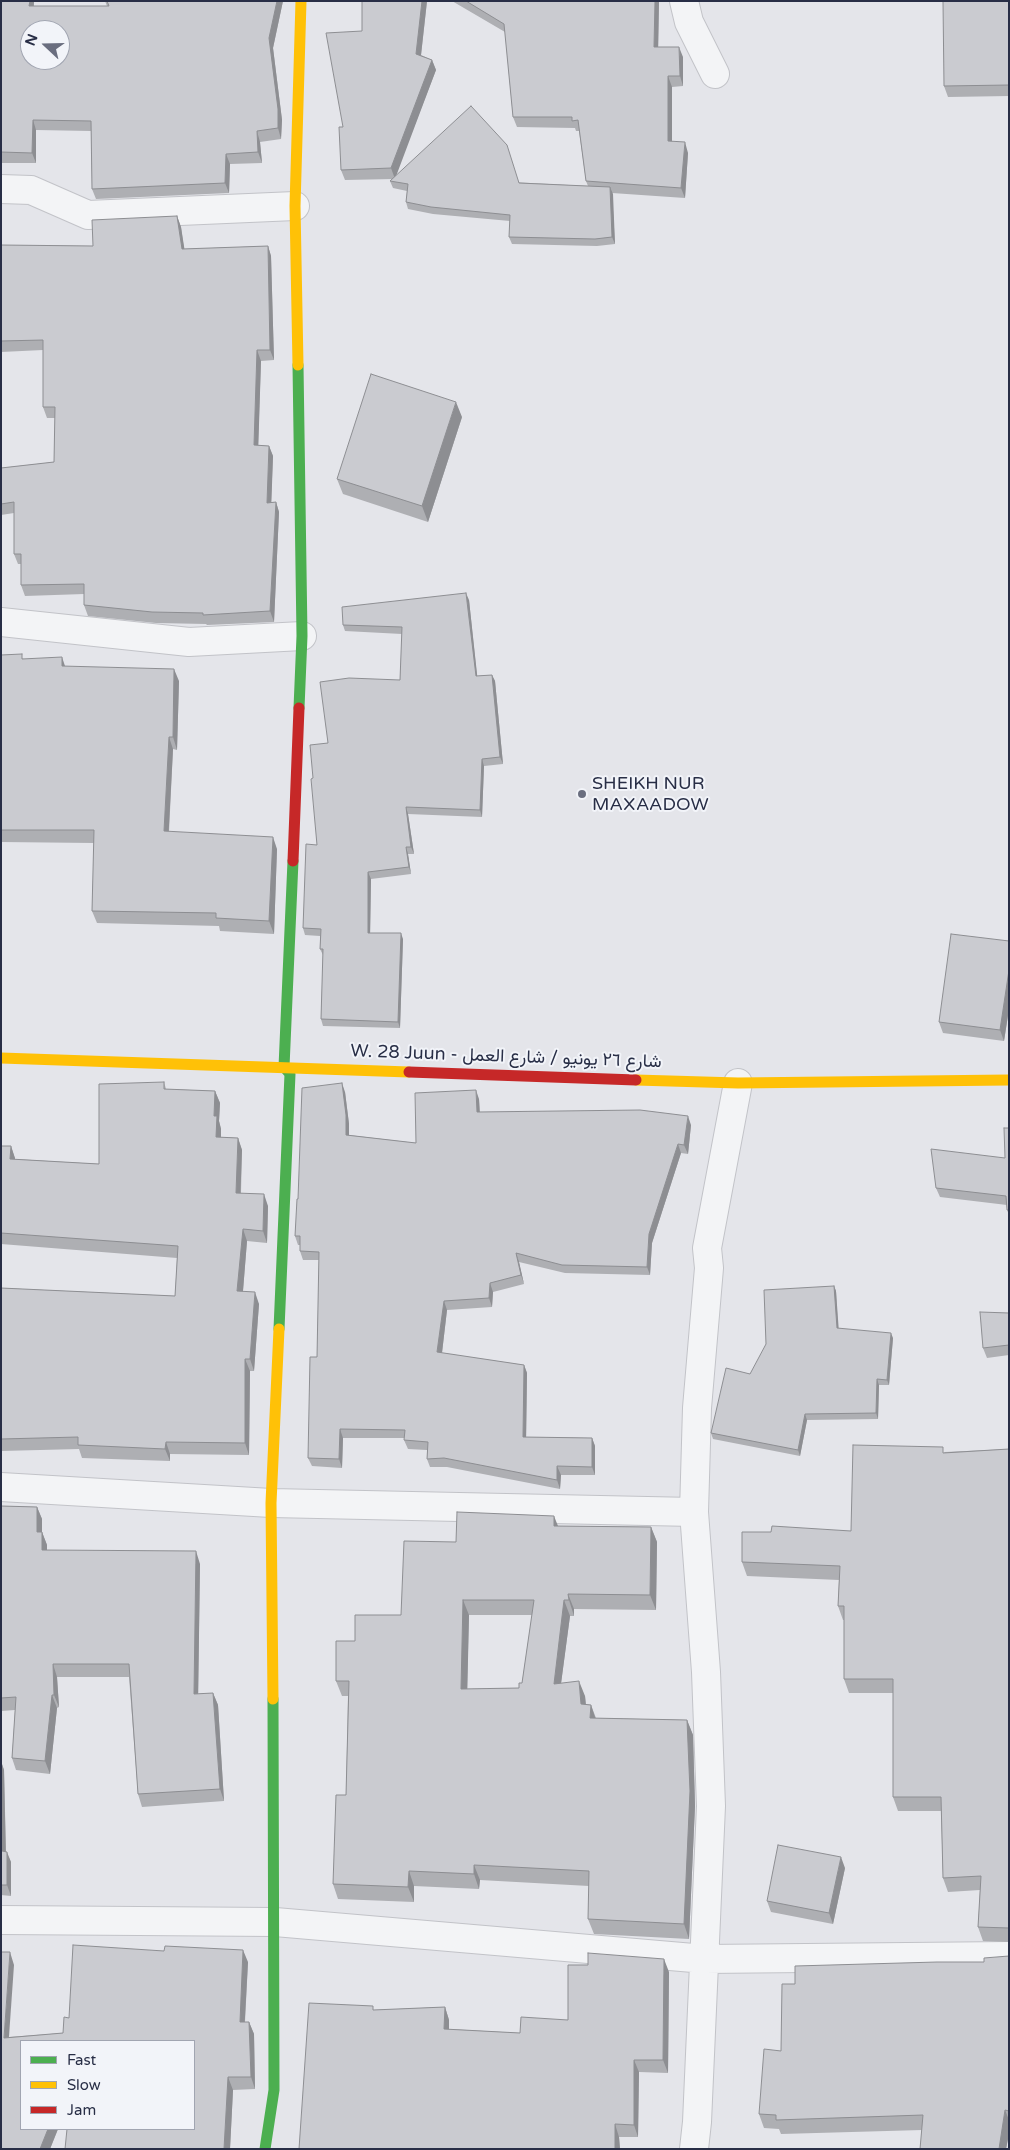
<!DOCTYPE html>
<html>
<head>
<meta charset="utf-8">
<style>
  body { margin:0 }
  #map { position:relative; width:1010px; height:2150px; overflow:hidden; background:#e4e5ea; font-family:"Varela Round",sans-serif }
  canvas { display:block }
  .frame { position:absolute; inset:0; border:2px solid #282e46; pointer-events:none }
  .legend { position:absolute; left:20px; top:2040px; width:175px; height:90px; box-sizing:border-box; background:#f2f4f9; border:1px solid #a1a5b1; margin:0; padding:6px 9px; list-style:none; font-size:15px; color:#282e46 }
  .legend li { display:flex; align-items:center; gap:10px; height:25px }
  .legend b { width:25px; border:1px solid #a1a5b1 }
  .north { position:absolute; left:20px; top:20px; width:50px; height:50px; box-sizing:border-box; background:#f2f4f9; border:1px solid #a1a5b1; border-radius:50%; rotate:291deg; font-size:14px; font-weight:700; line-height:20px; text-align:center; color:#282e46 }
  .north::after { content:''; display:block; margin:auto; width:18px; height:22px; background:#6a6e7f; clip-path:polygon(50% 0,100% 100%,50% 72%,0 100%) }
</style>
</head>
<body>
<div id="map">
<canvas width="1010" height="2150"></canvas>
<div class="frame"></div>
<ul class="legend">
<li><b style="height:6px;background:#4caf50"></b>Fast</li>
<li><b style="height:6px;background:#ffc107"></b>Slow</li>
<li><b style="height:6px;background:#c62828"></b>Jam</li>
</ul>
<div class="north">N</div>
</div>
<script>
const ctx = document.querySelector('canvas').getContext('2d');
ctx.lineJoin = 'round';
const shape = rows => new Path2D(rows.map(r => 'M' + r).join(''));
function stroke(path, color, width, dash) { ctx.strokeStyle = color; ctx.lineWidth = width; ctx.lineCap = dash ? 'butt' : 'round'; ctx.setLineDash(dash || []); ctx.stroke(path); }
function fill(path, color) { ctx.fillStyle = color; ctx.fill(path, 'evenodd'); }
function drawText(font, color, halo, rows, align = 'center') {
  ctx.font = font + ' "Varela Round",Vazirmatn,sans-serif'; ctx.lineWidth = 4; ctx.setLineDash([]); ctx.textBaseline = 'middle'; ctx.strokeStyle = halo; ctx.fillStyle = color; for (const [text, x, y, turn = 0] of rows) {
    ctx.save(); ctx.translate(x, y); ctx.rotate((+turn || 0) * Math.PI / 180); ctx.textAlign = isNaN(turn) ? turn : align; if (halo) ctx.strokeText(text, 0, 0); ctx.fillText(text, 0, 0); ctx.restore();
  }
}
const street = shape([
  [684,1,689,22,715,74],
  [1,189,31,190,88,215,295,206],
  [1,622,189,642,302,636],
  [1,1487,271,1503,694,1512],
  [1,1920,275,1922,705,1959,1009,1956],
  [694,2149,697,2122,711,1806,706,1672,694,1512,697,1408,709,1268,707,1248,738,1083]
]);
stroke(street, '#c2c3c8', 30);
stroke(street, '#f3f4f6', 28);
stroke(shape([
  [298,365,302,636,299,708],
  [279,1329,290,1074,284,1067,293,861],
  [265,2149,274,2090,273,1699]
]), '#4caf50', 11);
stroke(shape([
  [298,365,295,206,301,1],
  [1,1058,409,1072],
  [636,1080,738,1083,1009,1080],
  [273,1699,271,1503,279,1329]
]), '#ffc107', 11);
stroke(shape([
  [293,861,299,708],
  [409,1072,636,1080]
]), '#c62828', 11);
fill(shape([
  [1,1,34,1,34,6,107,6,105,1,283,1,273,48,282,120,281,139,260,142,262,163,230,164,229,193,96,199,92,189,91,131,36,130,36,163,1,163],
  [362,1,427,1,421,55,432,60,436,70,395,176,588,186,586,181,579,131,576,131,575,128,517,127,513,117,505,32,452,1,659,1,658,47,683,57,683,86,672,87,672,141,688,153,685,198,612,193,615,244,597,246,512,244,509,237,510,221,433,214,408,209,406,202,407,191,393,188,390,181,393,179,345,180,341,170,343,127,362,31],
  [1009,1,1009,96,948,97,944,86],
  [177,216,181,227,184,249,268,246,271,256,274,360,261,361,258,445,269,446,273,456,271,502,276,502,279,512,274,622,207,625,206,624,156,623,88,616,84,605,84,594,25,596,21,585,21,564,18,564,14,554,14,513,1,515,1,468,54,462,55,418,47,418,43,407,43,350,1,352,1,245,93,246],
  [462,417,428,522,343,494,337,479],
  [469,600,477,676,492,675,495,681,503,764,484,766,482,817,408,814,414,854,408,854,411,874,371,879,370,933,403,939,400,1028,323,1026,321,1019,323,955,320,949,320,936,305,935,303,928,317,845,313,778,328,743,400,680,402,634,345,631,343,625],
  [1,655,65,666,179,681,177,750,173,749,169,832,277,849,274,934,220,931,219,926,97,923,92,911,94,843,1,842],
  [1009,941,1009,1009,1004,1041,943,1033,939,1022],
  [164,1082,166,1089,215,1091,220,1103,219,1121,221,1129,221,1137,238,1138,242,1150,241,1193,268,1206,267,1243,247,1241,243,1291,259,1304,254,1371,250,1371,249,1455,170,1454,170,1461,82,1458,79,1449,1,1451,1,1288,175,1296,177,1258,1,1244,1,1146,11,1146,15,1159,99,1164],
  [345,1092,349,1124,349,1135,416,1143,479,1099,480,1112,691,1125,688,1154,681,1153,652,1243,650,1275,565,1273,519,1262,524,1284,493,1292,492,1307,447,1310,442,1353,524,1365,527,1373,526,1437,592,1438,595,1446,595,1475,561,1475,560,1489,447,1467,430,1467,427,1459,427,1450,408,1449,404,1440,405,1438,343,1438,342,1468,312,1466,308,1458,317,1357,319,1260,303,1260,300,1251,300,1245,298,1245,295,1236,298,1199],
  [1009,1128,1009,1215,1007,1210,1007,1205,940,1197,936,1188,1005,1158],
  [834,1286,836,1291,838,1328,893,1338,889,1385,879,1385,878,1419,807,1420,800,1456,713,1439,711,1433,750,1374],
  [1009,1313,1009,1355,987,1358,983,1348],
  [1009,1449,1009,1942,983,1941,978,1927,980,1890,948,1892,943,1878,941,1811,898,1811,893,1797,893,1693,849,1693,844,1679,844,1620,843,1620,838,1606,839,1580,747,1576,742,1562,851,1531,945,1452],
  [1,1506,37,1507,42,1519,42,1532,47,1545,47,1550,200,1564,198,1694,213,1693,218,1705,224,1801,142,1807,138,1794,129,1677,57,1677,59,1707,57,1708,50,1774,16,1770,12,1758,15,1710,1,1711],
  [558,1526,651,1527,657,1542,656,1610,574,1609,574,1616,570,1616,561,1683,585,1696,586,1704,591,1705,596,1718,687,1720,693,1735,695,1806,689,1939,594,1934,588,1919,589,1886,480,1880,479,1889,414,1886,414,1902,338,1899,333,1884,346,1795,348,1696,342,1696,336,1681,355,1641,401,1615,456,1542],
  [469,1615,532,1615,522,1683,519,1688,467,1689],
  [1,1761,4,1770,6,1852,11,1862,11,1896,1,1895],
  [845,1868,833,1924,771,1912,767,1901],
  [1009,1956,1009,2134,1006,2149,920,2149,922,2130,781,2134,779,2129,764,2128,759,2114,781,2051,795,1984,984,1962],
  [248,1962,245,2022,249,2022,254,2034,255,2089,233,2090,230,2149,65,2149,194,2129,21,2041,21,2129,58,2129,50,2149,1,2149,14,1965,9,2037,63,2033,69,2018],
  [669,1972,668,2073,639,2072,638,2137,619,2137,620,2149,299,2149,374,2010,445,2007,449,2020,449,2029,520,2033,568,2020]
]), '#aeafb3');
fill(shape([
  [30,1,34,1,33,16,29,6],
  [277,1,283,1,273,48,282,120,281,139,278,128,269,38],
  [422,1,427,1,420,64,416,54],
  [655,1,659,1,658,57,654,47],
  [679,47,683,57,683,86,680,76],
  [432,60,436,70,395,179,391,168],
  [668,76,672,87,672,152,668,141],
  [33,120,36,130,36,163,32,153],
  [257,131,260,142,262,163,258,152],
  [685,142,688,153,685,198,681,188],
  [226,154,230,164,229,193,225,183],
  [610,187,613,194,615,244,612,237],
  [177,216,181,227,186,259,182,249],
  [268,246,271,256,274,360,270,350],
  [257,350,261,361,258,456,254,445],
  [456,402,462,417,428,522,422,506],
  [269,446,273,456,271,513,267,503],
  [276,502,279,512,274,622,270,611],
  [466,593,469,600,478,683,476,676],
  [62,657,66,669,62,666],
  [174,669,179,681,177,750,173,737],
  [492,675,495,681,503,764,500,757],
  [169,737,173,749,168,844,164,831],
  [482,759,484,766,482,817,480,810],
  [406,807,408,814,414,854,411,847],
  [273,837,277,849,274,934,269,921],
  [406,847,408,854,411,874,409,867],
  [368,872,371,879,370,940,368,933],
  [401,933,403,939,400,1028,398,1022],
  [1009,970,1009,1009,1004,1041,1000,1030],
  [342,1083,345,1092,349,1124,349,1143,346,1135],
  [476,1090,479,1099,480,1121,477,1112],
  [215,1091,220,1103,219,1121,221,1129,221,1149,216,1137,214,1116],
  [688,1116,691,1125,688,1154,684,1145],
  [238,1138,242,1150,240,1205,236,1193],
  [678,1144,681,1153,652,1243,650,1275,647,1267,649,1234],
  [11,1146,15,1158,15,1171,10,1159],
  [264,1194,268,1206,267,1243,263,1231],
  [243,1229,247,1241,242,1303,237,1291],
  [516,1253,519,1262,524,1284,521,1275],
  [490,1283,493,1292,492,1307,489,1298],
  [834,1286,836,1291,839,1333,837,1328],
  [255,1292,259,1304,254,1371,250,1359],
  [444,1301,447,1310,441,1361,437,1352],
  [891,1333,893,1338,889,1385,887,1380],
  [245,1359,250,1371,249,1455,245,1443],
  [524,1365,527,1373,526,1445,523,1437],
  [877,1379,879,1385,878,1419,876,1413],
  [805,1414,807,1420,800,1456,798,1450],
  [340,1429,343,1438,342,1468,339,1459],
  [592,1438,595,1446,595,1475,592,1467],
  [166,1442,170,1454,170,1461,165,1449],
  [557,1466,561,1475,560,1489,557,1480],
  [37,1507,42,1519,42,1544,37,1532],
  [554,1516,560,1531,554,1526],
  [651,1527,657,1542,656,1610,650,1595],
  [42,1532,47,1545,47,1563,42,1550],
  [196,1551,200,1564,198,1707,194,1694],
  [568,1594,574,1609,574,1616,569,1600],
  [463,1600,469,1615,467,1704,461,1689],
  [564,1600,570,1616,559,1699,554,1684],
  [53,1664,57,1677,59,1707,54,1695],
  [579,1681,585,1696,587,1719,581,1704],
  [213,1693,218,1705,224,1801,220,1789],
  [52,1695,57,1708,50,1774,45,1761],
  [591,1705,596,1720,590,1718],
  [687,1720,693,1735,695,1806,689,1939,684,1924],
  [1,1761,4,1770,6,1862,2,1851],
  [7,1852,11,1862,11,1896,7,1885],
  [841,1857,845,1868,833,1924,829,1913],
  [474,1865,480,1880,479,1889,474,1874],
  [409,1871,414,1886,414,1902,408,1887],
  [243,1950,248,1962,244,2035,240,2022],
  [10,1952,14,1965,8,2050,4,2038],
  [664,1959,669,1972,668,2073,663,2060],
  [445,2007,449,2020,449,2041,444,2029],
  [249,2022,254,2034,255,2089,251,2077],
  [634,2060,639,2072,638,2137,634,2125],
  [228,2077,233,2090,230,2149,224,2149],
  [1005,2110,1009,2120,1009,2134,1006,2149,999,2149],
  [615,2124,619,2137,620,2149,615,2149],
  [48,2129,58,2129,50,2149,40,2149]
]), '#8d8e92');
const building = shape([
  [1,1,30,1,29,6,109,6,107,1,277,1,269,38,278,109,278,128,257,131,258,152,226,154,225,183,92,189,91,121,33,120,32,153,1,152,1,1],
  [30,30,60,30,60,60,30,60,30,30],
  [362,1,422,1,416,54,432,60,391,168,341,170,339,127,343,127,326,33,362,31,362,1],
  [466,1,655,1,654,47,679,47,680,76,668,76,668,141,685,142,681,188,586,181,578,120,572,121,572,117,513,117,504,24,466,1],
  [943,1,1009,1,1009,85,944,86,943,1],
  [471,106,507,145,519,183,610,187,612,237,595,239,509,237,510,215,431,207,406,202,408,184,390,181,471,106],
  [177,216,182,249,268,246,270,350,257,350,254,445,269,446,267,503,276,502,270,611,203,615,203,613,152,612,84,605,84,584,21,585,21,554,14,554,14,502,1,504,1,468,54,462,55,407,43,407,43,340,1,341,1,245,93,246,92,220,177,216],
  [371,374,456,402,422,506,337,479,371,374],
  [466,593,476,676,492,675,500,757,482,759,480,810,406,807,411,847,406,847,409,867,368,872,368,933,401,933,398,1022,321,1019,323,949,320,949,321,929,303,928,306,844,317,845,311,779,313,778,310,745,328,743,320,682,349,678,400,680,402,627,343,625,342,607,466,593],
  [22,654,22,659,62,657,62,666,174,669,173,737,169,737,164,831,273,837,269,921,216,918,216,913,92,911,94,830,1,830,1,655,22,654],
  [951,934,1009,941,1009,970,1000,1030,939,1022,951,934],
  [164,1082,164,1089,215,1091,214,1116,217,1116,216,1137,238,1138,236,1193,264,1194,263,1231,243,1229,237,1291,255,1292,250,1359,245,1359,245,1443,166,1442,165,1449,78,1445,78,1437,1,1439,1,1288,175,1296,178,1246,1,1233,1,1146,11,1146,10,1159,99,1164,99,1084,164,1082],
  [342,1083,346,1115,346,1135,416,1143,415,1093,476,1090,477,1112,640,1110,688,1116,684,1145,678,1144,649,1234,647,1267,562,1265,516,1253,521,1275,490,1283,489,1298,444,1301,437,1352,524,1365,523,1437,592,1438,592,1467,557,1466,557,1480,444,1458,427,1459,428,1442,404,1440,405,1430,340,1429,339,1459,308,1458,310,1357,317,1357,319,1252,300,1251,300,1236,295,1236,297,1199,298,1199,302,1088,342,1083],
  [1004,1128,1009,1128,1009,1210,1007,1210,1006,1196,936,1188,931,1149,1005,1158,1004,1128],
  [834,1286,837,1328,891,1333,887,1380,877,1379,876,1413,805,1414,798,1450,711,1433,726,1368,750,1374,766,1344,764,1290,834,1286],
  [980,1312,1009,1313,1009,1345,983,1348,980,1312],
  [853,1445,943,1447,943,1453,1009,1449,1009,1928,978,1927,981,1876,943,1878,941,1797,893,1797,893,1679,844,1679,844,1606,838,1606,840,1566,742,1562,742,1532,771,1532,772,1526,851,1531,853,1445],
  [1,1506,37,1507,37,1532,42,1532,42,1550,196,1551,194,1694,213,1693,220,1789,138,1794,129,1664,53,1664,54,1695,52,1695,45,1761,12,1758,16,1697,1,1698,1,1506],
  [457,1512,554,1516,554,1526,651,1527,650,1595,568,1594,569,1600,564,1600,554,1684,579,1681,581,1704,591,1705,590,1718,687,1720,690,1791,684,1924,588,1919,589,1871,474,1865,474,1874,409,1871,408,1887,333,1884,336,1795,346,1795,349,1681,336,1681,336,1641,355,1641,355,1615,401,1615,404,1541,456,1542,457,1512],
  [463,1600,534,1600,522,1683,519,1683,519,1688,461,1689,463,1600],
  [1,1794,2,1851,7,1852,7,1885,1,1885,1,1794],
  [778,1845,841,1857,829,1913,767,1901,778,1845],
  [73,1945,164,1951,165,1946,243,1950,240,2022,249,2022,251,2077,228,2077,224,2149,65,2149,67,2129,194,2129,194,2041,21,2041,21,2129,48,2129,40,2149,1,2149,1,1952,10,1952,4,2038,63,2033,64,2017,69,2018,73,1945],
  [588,1953,664,1959,663,2060,634,2060,634,2125,615,2124,615,2149,299,2149,309,2003,373,2006,373,2010,445,2007,444,2029,520,2033,521,2017,568,2020,568,1965,588,1965,588,1953],
  [1009,1956,1009,2111,1005,2110,999,2149,920,2149,923,2115,776,2120,776,2115,759,2114,764,2049,781,2051,782,1984,795,1984,795,1966,937,1962,984,1962,984,1958,1009,1956]
]);
fill(building, '#cacbd0');
stroke(building, '#8d8e92', 1);
for (const [x, y, r, color] of [
  [582,794,5,"#6a6e7f"]
]) { const dot = new Path2D(); dot.arc(x, y, r, 0, 2 * Math.PI); ctx.fillStyle = color; ctx.fill(dot); stroke(dot, '#f2f4f9', 2); }
drawText('18px', '#282e46', '#f2f4f9', [
  ["SHEIKH NUR",592,784],
  ["MAXAADOW",592,805]
], 'left');
drawText('18px', '#282e46', '#f2f4f9', [
  ["W. 28 Juun - شارع ٢٦ يونيو / شارع العمل",506,1057,2]
]);
</script>
</body>
</html>
